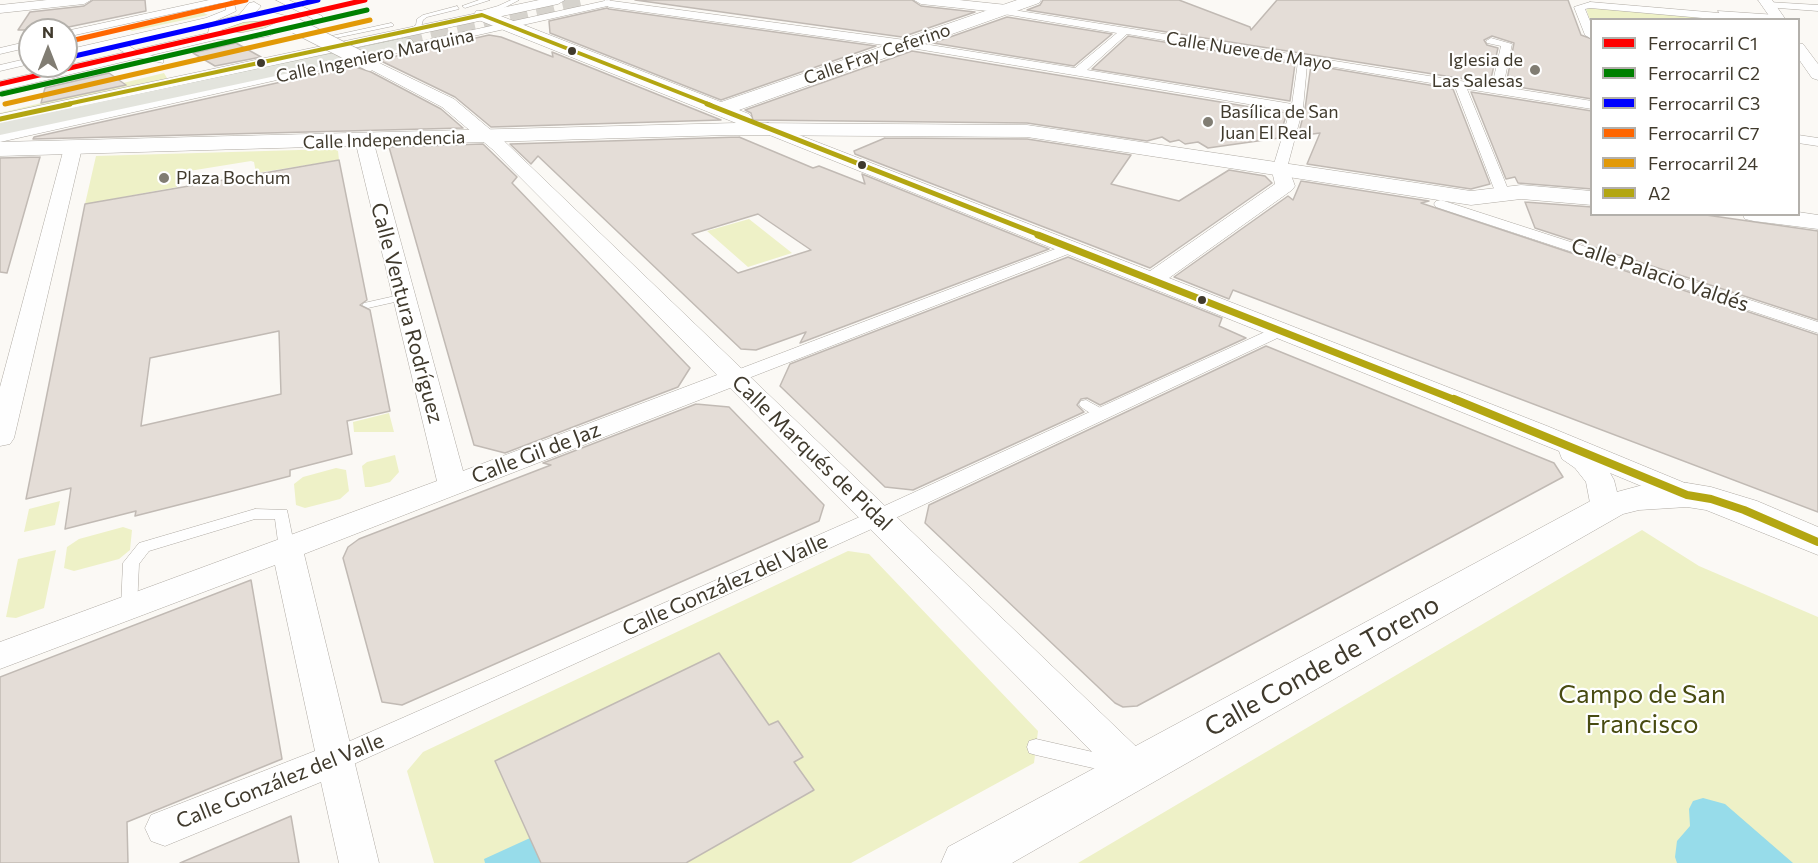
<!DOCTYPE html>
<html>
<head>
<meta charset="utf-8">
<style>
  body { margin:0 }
  #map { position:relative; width:1818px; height:863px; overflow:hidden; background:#fbf9f5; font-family:Commissioner,sans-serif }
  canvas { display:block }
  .legend { position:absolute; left:1590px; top:18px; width:210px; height:198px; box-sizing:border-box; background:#fff; border:2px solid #b3b0ab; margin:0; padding:8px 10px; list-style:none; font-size:18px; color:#403a2d }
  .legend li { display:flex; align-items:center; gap:12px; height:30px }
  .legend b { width:30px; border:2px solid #b3b0ab }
  .north { position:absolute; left:18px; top:18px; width:60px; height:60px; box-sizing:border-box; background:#fff; border:2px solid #b3b0ab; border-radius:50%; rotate:0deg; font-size:16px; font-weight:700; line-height:24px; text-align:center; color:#403a2d }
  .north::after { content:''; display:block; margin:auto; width:21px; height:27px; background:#817d73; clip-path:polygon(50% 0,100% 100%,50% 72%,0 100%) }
</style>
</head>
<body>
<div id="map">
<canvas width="1818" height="863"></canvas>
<ul class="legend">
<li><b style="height:8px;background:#f00"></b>Ferrocarril C1</li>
<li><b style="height:8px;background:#008000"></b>Ferrocarril C2</li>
<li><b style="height:8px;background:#00f"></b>Ferrocarril C3</li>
<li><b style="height:8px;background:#f60"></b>Ferrocarril C7</li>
<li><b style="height:8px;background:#e29907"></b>Ferrocarril 24</li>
<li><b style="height:8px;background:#b3a612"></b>A2</li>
</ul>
<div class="north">N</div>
</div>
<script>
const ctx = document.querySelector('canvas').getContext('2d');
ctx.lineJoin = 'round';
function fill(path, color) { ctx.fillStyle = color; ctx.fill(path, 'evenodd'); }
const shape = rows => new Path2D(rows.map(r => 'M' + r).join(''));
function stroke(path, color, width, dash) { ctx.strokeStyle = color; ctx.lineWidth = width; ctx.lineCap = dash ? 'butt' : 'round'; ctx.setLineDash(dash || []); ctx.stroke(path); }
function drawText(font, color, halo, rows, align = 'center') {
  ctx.font = font + ' Commissioner,sans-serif'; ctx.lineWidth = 4.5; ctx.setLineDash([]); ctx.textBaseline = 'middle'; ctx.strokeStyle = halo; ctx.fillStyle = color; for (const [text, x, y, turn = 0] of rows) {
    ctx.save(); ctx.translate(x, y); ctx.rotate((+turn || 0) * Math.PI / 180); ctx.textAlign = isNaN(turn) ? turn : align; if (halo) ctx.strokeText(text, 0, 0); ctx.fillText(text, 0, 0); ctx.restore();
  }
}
fill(shape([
  [1592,7,1733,19,1592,20,1591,24,1586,8],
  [200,11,208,15,132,31,125,27],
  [255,19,271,20,275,24,245,33,226,31,230,25],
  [164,73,167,78,165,79,0,117,0,113],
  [333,149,338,151,339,160,256,173,254,162,251,161,183,172,178,175,177,187,85,204,96,156],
  [749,219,792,253,748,267,707,231],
  [389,413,394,432,354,432,353,422],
  [395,455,399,472,390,482,371,487,365,487,362,466,367,462],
  [336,468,346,470,349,491,340,499,305,508,296,505,294,484,303,477],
  [60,501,55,525,24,532,29,509],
  [123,527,132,530,130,550,119,559,74,571,64,568,67,547,79,539],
  [1642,530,1699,566,1818,617,1818,863,1078,863],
  [56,550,44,608,16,618,6,617,18,559],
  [848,551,869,554,1038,731,1034,763,851,863,434,863,407,771,423,752]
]), '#eef1c7');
fill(shape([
  [1703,798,1725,804,1793,863,1677,863,1675,857,1677,841,1690,826,1689,809,1693,801],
  [530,838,541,863,485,863,484,859]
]), '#97dcea');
const building = shape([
  [93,0,145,0,146,11,54,30,18,30,30,12,84,6,93,0],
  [635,0,912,0,921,6,975,12,902,37,635,0],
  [1043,0,1179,0,1250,27,1251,30,1277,0,1568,0,1581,35,1592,39,1592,99,1506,85,1514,43,1492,36,1484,40,1487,45,1498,48,1490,83,1027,10,1040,5,1043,0],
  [607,8,609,9,876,46,721,100,550,33,549,21,607,8],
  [1007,17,1112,34,1074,66,933,43,1007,17],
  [489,35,501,37,553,57,552,52,721,120,491,127,455,97,379,60,489,35],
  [1128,36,1295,64,1290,101,1092,69,1128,36],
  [236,43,261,57,215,66,193,53,236,43],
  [912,51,1287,113,1279,138,1208,148,1198,142,1185,144,1179,140,1170,142,1162,137,1147,141,1027,123,753,120,751,113,745,110,912,51],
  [1311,65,1453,89,1490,184,1471,189,1307,164,1320,133,1298,136,1305,109,1311,65],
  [353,66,371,72,441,109,463,128,33,139,34,137,353,66],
  [109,73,126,85,41,103,45,88,109,73],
  [1471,92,1592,111,1592,189,1518,183,1515,177,1506,179,1471,92],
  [739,137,813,168,819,166,865,184,862,174,1049,249,800,343,806,332,756,350,741,349,538,156,531,164,510,144,739,137],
  [758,214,811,250,738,273,692,234,758,214],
  [885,138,1027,139,1131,155,1111,184,1179,201,1229,170,1265,176,1272,183,1150,268,855,154,854,151,885,138],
  [483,144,517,177,512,183,690,368,678,387,505,453,474,445,389,147,483,144],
  [40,157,7,273,0,272,0,158,40,157],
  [339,160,367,300,360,305,370,310,390,411,347,421,352,454,290,470,290,476,225,493,135,516,136,511,65,529,71,488,26,499,85,204,339,160],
  [279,331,281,394,141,426,150,358,279,331],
  [1301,181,1429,201,1421,203,1818,335,1818,512,1233,290,1229,299,1174,277,1288,196,1293,200,1301,181],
  [1525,202,1592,207,1592,214,1706,215,1818,231,1818,320,1535,228,1525,202],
  [1068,257,1222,318,1219,326,1246,338,1100,405,1087,398,1081,399,1077,405,1084,412,913,490,885,487,780,386,790,364,1068,257],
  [1266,346,1554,463,1563,477,1137,706,1123,707,1115,703,925,523,929,505,1266,346],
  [696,404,729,407,824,505,819,521,402,705,382,702,343,558,348,547,359,539,551,465,543,463,696,404],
  [251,580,282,759,127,822,128,863,0,863,0,677,251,580],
  [719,653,769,725,778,721,803,757,794,762,814,790,686,863,541,863,495,761,719,653],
  [291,816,299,863,180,863,291,816]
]);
fill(building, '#e4ddd7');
stroke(building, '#c1bab4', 1.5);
stroke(shape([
  [405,43,588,0]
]), '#d6d3cd', 18, [18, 9]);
const service = shape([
  [479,0,490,0,465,8,462,6,479,0],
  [511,0,519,0,502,9,480,14,477,12,498,6,511,0],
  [457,6,459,9,427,17,423,20,421,27,410,33,406,31,416,25,417,19,423,15,457,6],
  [1718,11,1777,15,1780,17,1777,19,1720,14,1718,11],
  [391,23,393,24,393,26,326,40,322,38,391,23],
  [404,294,410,297,408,299,368,308,362,305,364,303,404,294],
  [1086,400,1106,411,1108,414,1106,417,1096,417,1081,407,1079,404,1081,401,1086,400],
  [255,509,287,510,295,549,292,553,287,554,282,553,279,549,275,519,255,519,149,551,139,564,137,607,135,611,129,613,123,611,121,607,123,563,139,543,255,509],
  [1036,739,1119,758,1126,760,1128,766,1126,772,1119,774,1036,755,1029,753,1027,747,1029,741,1036,739]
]);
const pedestrian = shape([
  [209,0,230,0,234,3,236,11,213,22,124,43,139,52,163,59,163,63,131,56,113,46,66,56,66,50,206,18,226,10,225,5,221,3,66,37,66,31,209,0],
  [276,0,289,0,322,16,322,21,313,23,313,19,276,0],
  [609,0,614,3,612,5,0,142,0,134,609,0],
  [1590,2,1766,17,1771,20,1725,20,1590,8,1585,9,1592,26,1590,38,1585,35,1574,7,1590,2],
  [1768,2,1818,5,1818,11,1765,7,1765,3,1768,2],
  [1001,8,1492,86,1501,46,1487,43,1486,41,1491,38,1512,44,1503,87,1592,101,1592,109,1467,89,1510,194,1503,198,1496,194,1455,87,1310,63,1307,65,1303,108,1288,164,1281,168,1274,164,1290,111,905,47,900,44,905,41,1075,68,1117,33,998,13,998,9,1001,8],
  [1127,34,1298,62,1292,104,1087,70,1127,34],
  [30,41,30,47,0,54,0,48,30,41],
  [30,58,30,64,0,71,0,65,30,58],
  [1798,135,1818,138,1818,146,1798,143,1798,135],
  [1441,200,1818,322,1818,333,1436,207,1434,204,1436,201,1441,200],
  [1071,243,1079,248,1076,251,741,381,729,381,726,377,729,373,1071,243],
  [1280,325,1286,326,1289,330,1286,334,887,522,345,768,335,772,325,768,321,760,325,752,871,512,1280,325]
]);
const minor = shape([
  [47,0,91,0,84,4,0,13,0,5,47,0],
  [539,0,565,0,558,4,0,124,0,114,539,0],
  [605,0,905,40,912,44,905,48,609,7,602,3,605,0],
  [914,0,959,0,1007,5,1014,9,1007,13,921,4,914,0],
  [1758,0,1772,0,1786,20,1772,20,1758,0],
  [254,2,261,6,255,13,271,12,290,17,292,24,269,36,241,41,219,39,0,91,0,81,208,33,210,25,216,21,239,15,249,3,254,2],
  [270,20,278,22,265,28,241,33,221,30,244,22,270,20],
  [1798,43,1803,44,1818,64,1818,80,1812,78,1798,58,1798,43],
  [369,58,454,99,504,141,1148,758,1154,770,1148,782,1135,786,1122,782,730,388,304,554,379,863,339,863,321,782,165,846,151,841,145,828,151,815,315,751,275,565,0,669,0,642,437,481,355,140,358,136,370,136,373,140,463,471,717,375,492,149,442,107,364,66,361,63,369,58],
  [768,123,1150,271,1275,184,1272,171,1274,167,1288,167,1295,186,1292,190,1169,278,1547,426,1697,488,1702,495,1697,502,1687,505,1610,473,1614,480,1621,508,1616,515,1606,518,1596,515,1591,508,1586,482,1575,468,1562,459,1559,451,762,132,759,128,762,124,768,123],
  [73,143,79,144,82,148,14,438,10,444,0,446,0,387,64,148,67,144,73,143]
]);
const tertiary = shape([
  [1017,0,1041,0,1039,3,739,110,749,114,752,118,748,123,1027,125,1471,191,1521,185,1592,191,1592,205,1521,199,1471,205,1027,137,729,135,0,156,0,142,736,123,476,19,474,15,476,11,488,11,721,102,1017,0],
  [1798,212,1818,215,1818,229,1754,221,1745,219,1742,214,1798,214,1798,212],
  [1687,483,1711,487,1757,501,1818,527,1818,555,1706,510,1687,507,1639,510,1623,514,1012,863,941,863,948,847,1598,497,1639,486,1687,483]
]);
const trunk = shape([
  [405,38,411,39,414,43,411,47,0,135,0,123,405,38]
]);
stroke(service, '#afaaa3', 1);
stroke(pedestrian, '#afaaa3', 1);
stroke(minor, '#afaaa3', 1);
stroke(tertiary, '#afaaa3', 1);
stroke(trunk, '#b2b4a8', 1);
fill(service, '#fefefe');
fill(pedestrian, '#fefefe');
fill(minor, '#fefefe');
fill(tertiary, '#fefefe');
fill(trunk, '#e3e4dd');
const minorBridge = shape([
  [296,26,369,63]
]);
stroke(minorBridge, '#afaaa3', 16, []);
stroke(minorBridge, '#fefefe', 15);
stroke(shape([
  [63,105,482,15,711,105]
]), '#b3a612', 4);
stroke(shape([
  [707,104,1042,236],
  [0,119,70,104]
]), '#b3a612', 5);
stroke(shape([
  [1038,235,1458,401]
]), '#b3a612', 7);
stroke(shape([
  [1454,399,1687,495,1711,499,1744,510,1818,542]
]), '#b3a612', 8);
stroke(shape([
  [0,84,365,0]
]), '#f00', 5);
stroke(shape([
  [2,94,367,10]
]), '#008000', 5);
stroke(shape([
  [66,58,318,0]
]), '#00f', 5);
stroke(shape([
  [66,42,246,0]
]), '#f60', 5);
stroke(shape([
  [5,104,370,20]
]), '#e29907', 5);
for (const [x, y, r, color] of [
  [572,51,5,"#403a2d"],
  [261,63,5,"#403a2d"],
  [1535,70,6,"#817d73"],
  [1208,122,6,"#817d73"],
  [862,165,5,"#403a2d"],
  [164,178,6,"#817d73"],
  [1202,300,5,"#403a2d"]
]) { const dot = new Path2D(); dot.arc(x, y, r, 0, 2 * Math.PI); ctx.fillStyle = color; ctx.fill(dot); stroke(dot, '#fff', 2); }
drawText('18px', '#403a2d', '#fff', [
  ["Calle Nueve de Mayo",1249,51,9],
  ["Calle Fray Ceferino",877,54,-19],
  ["Calle Ingeniero Marquina",375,56,-12],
  ["Calle Independencia",384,140,-2]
]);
drawText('18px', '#403a2d', '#fff', [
  ["Iglesia de",1523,60,"right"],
  ["Las Salesas",1523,81,"right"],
  ["Basílica de San",1220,112],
  ["Juan El Real",1220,133],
  ["Plaza Bochum",176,178]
], 'left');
drawText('21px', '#403a2d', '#fff', [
  ["Calle Palacio Valdés",1660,275,19],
  ["Calle Ventura Rodríguez",407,313,75],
  ["Calle Gil de Jaz",536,453,-21],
  ["Calle Marqués de Pidal",812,453,44],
  ["Calle González del Valle",725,585,-24],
  ["Calle González del Valle",280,781,-22]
]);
drawText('26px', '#403a2d', '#fff', [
  ["Calle Conde de Toreno",1322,666,-29]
]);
drawText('26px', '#484b11', '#fff', [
  ["Campo de San",1642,694],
  ["Francisco",1642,724]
]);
</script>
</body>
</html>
